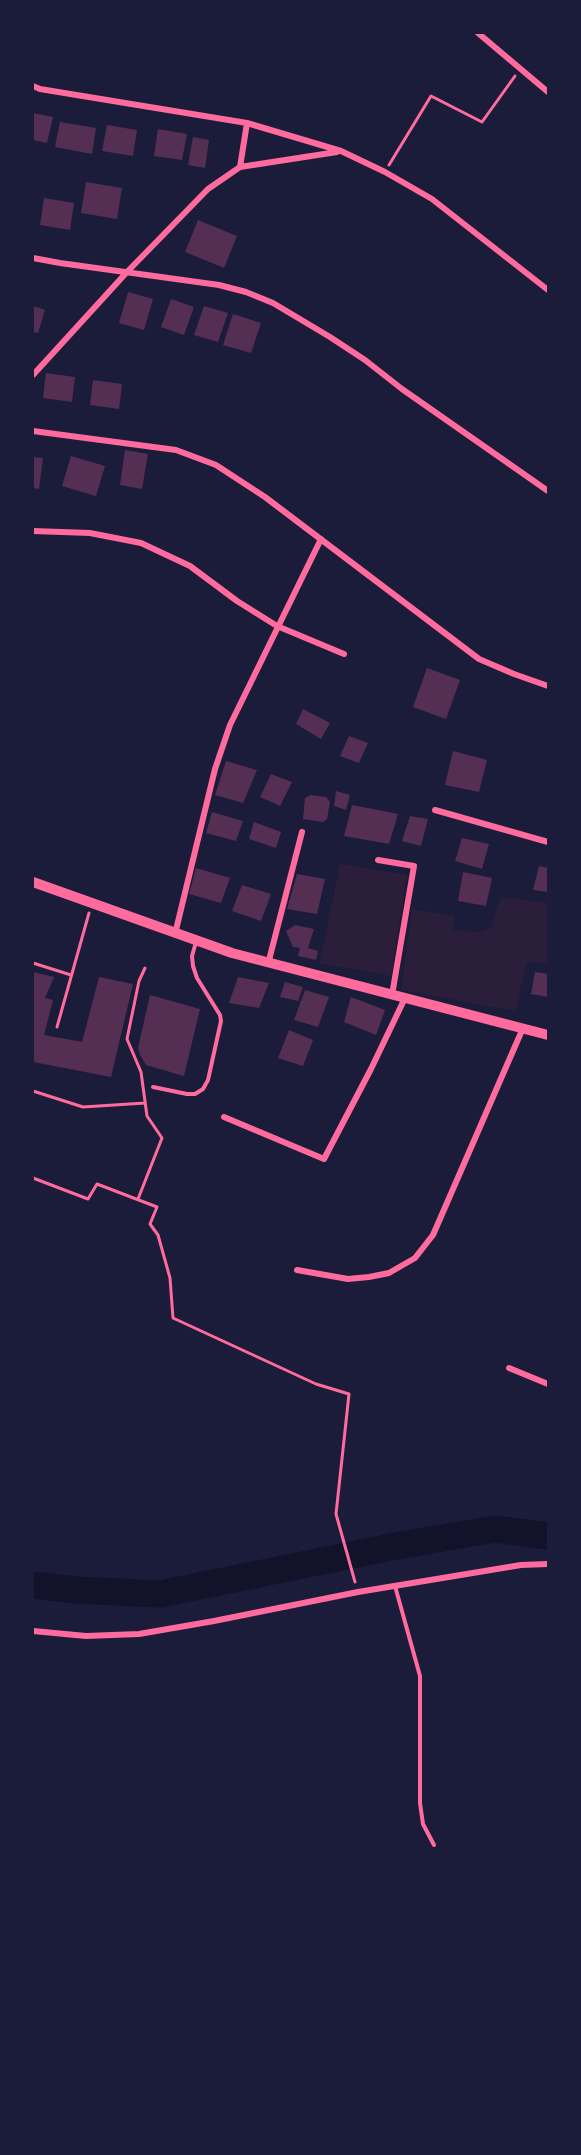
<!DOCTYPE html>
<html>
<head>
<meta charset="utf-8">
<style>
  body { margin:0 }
  #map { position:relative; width:581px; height:2155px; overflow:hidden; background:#1b1b3a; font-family:"Work Sans",sans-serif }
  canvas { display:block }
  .frame { position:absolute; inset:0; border:34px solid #1b1b3a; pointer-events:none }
</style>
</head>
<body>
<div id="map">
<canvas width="581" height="2155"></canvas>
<div class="frame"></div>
</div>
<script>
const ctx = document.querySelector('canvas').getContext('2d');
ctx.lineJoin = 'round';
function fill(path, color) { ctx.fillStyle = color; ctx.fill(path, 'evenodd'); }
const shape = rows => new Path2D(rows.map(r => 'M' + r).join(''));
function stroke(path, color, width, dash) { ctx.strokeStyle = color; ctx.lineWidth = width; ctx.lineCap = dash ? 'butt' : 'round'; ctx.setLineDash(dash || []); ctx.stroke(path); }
fill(shape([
  [340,864,407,875,391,976,320,963],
  [501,897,548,903,548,963,527,962,515,1011,401,990,412,909,455,916,452,930,480,932,491,928]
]), '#2a1e3b');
stroke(shape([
  [33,1585,76,1590,160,1594,396,1546,495,1529,548,1536]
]), '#12122b', 27);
fill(shape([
  [33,113,53,117,47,143,33,140],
  [60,122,96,128,92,154,55,147],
  [107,125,137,130,133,156,102,151],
  [158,129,187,134,182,160,154,156],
  [193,137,209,140,205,168,188,165],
  [86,182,122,188,117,219,81,213],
  [44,198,74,203,70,230,40,225],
  [198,220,237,236,224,268,185,252],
  [128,292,153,299,144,330,119,323],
  [171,299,194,307,184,335,161,327],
  [33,306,45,310,38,333,33,332],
  [204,306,228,313,218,342,194,335],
  [233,314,261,323,251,353,223,345],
  [46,373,75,377,72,402,43,398],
  [93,380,122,384,119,409,90,405],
  [125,450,148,454,142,489,120,485],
  [71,456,105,466,96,496,62,486],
  [33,457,43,458,39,489,33,488],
  [427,668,460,680,446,719,413,707],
  [303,709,330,723,321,739,296,724],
  [349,736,368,743,359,763,340,756],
  [453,751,487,760,479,792,445,785],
  [226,761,257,770,243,803,215,795],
  [271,774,292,782,280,806,260,797],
  [336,791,350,795,346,810,334,806],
  [311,795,326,797,330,802,327,819,323,822,303,819,305,798],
  [352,805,398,814,389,844,344,836],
  [212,812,243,821,236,841,206,833],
  [410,816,428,819,421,846,402,841],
  [254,822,281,832,276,848,249,839],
  [462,838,489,844,482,869,455,861],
  [539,866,548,868,548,892,533,890],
  [196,868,230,878,221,903,189,894],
  [463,872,492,878,486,906,458,901],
  [297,874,325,879,317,914,287,909],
  [242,885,271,894,261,921,232,911],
  [295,925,314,929,308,948,318,951,316,960,298,956,300,948,293,947,286,931],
  [33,972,54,977,45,998,53,1000,44,1035,82,1042,99,977,133,984,111,1077,33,1062],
  [535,972,548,974,548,997,531,994],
  [238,977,269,983,259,1008,229,1003],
  [285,982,303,987,298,1001,280,997],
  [305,990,329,997,318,1027,294,1020],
  [150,995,200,1009,184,1076,146,1065,140,1055,138,1048],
  [351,997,385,1010,376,1035,344,1022],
  [289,1030,313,1040,303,1066,278,1058]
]), '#542f53');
stroke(shape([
  [389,165,431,96,482,122,515,76],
  [33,963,71,975],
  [57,1027,89,913],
  [33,1091,83,1107,145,1103],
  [33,1178,88,1199,97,1184,157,1207,150,1224,158,1235,170,1278,173,1318,316,1384,349,1394,336,1514,355,1582],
  [138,1199,162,1138,147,1116,141,1072,127,1039,139,981,145,968]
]), '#ff6b9d', 3);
stroke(shape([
  [153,1087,187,1094,195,1094,203,1089,208,1080,221,1021,220,1015,197,978,193,966,192,956,196,942],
  [395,1586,420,1676,420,1803,423,1824,434,1845]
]), '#ff6b9d', 4);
stroke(shape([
  [478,33,548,92],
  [33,86,40,89,247,123,341,151,385,172,432,199,548,290],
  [240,167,247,123],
  [33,258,60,263,219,285,246,292,273,303,330,337,365,360,402,389,548,491],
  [33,375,127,272,208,189,240,167,337,152],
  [33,431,176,450,216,465,265,497,479,659,514,674,548,686],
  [33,531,90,533,141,543,190,566,237,601,277,626,344,654],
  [435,810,548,842],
  [378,860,414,866,392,995],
  [175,934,215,769,230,725,321,539],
  [268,964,302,832],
  [224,1117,324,1159,371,1069,405,998],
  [297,1270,348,1279,369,1277,389,1273,415,1258,433,1235,523,1028],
  [509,1368,548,1384],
  [33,1631,86,1636,139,1634,214,1621,358,1592,521,1565,548,1564]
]), '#ff6b9d', 6);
stroke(shape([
  [33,882,232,953,548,1035]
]), '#ff6b9d', 10);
</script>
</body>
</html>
